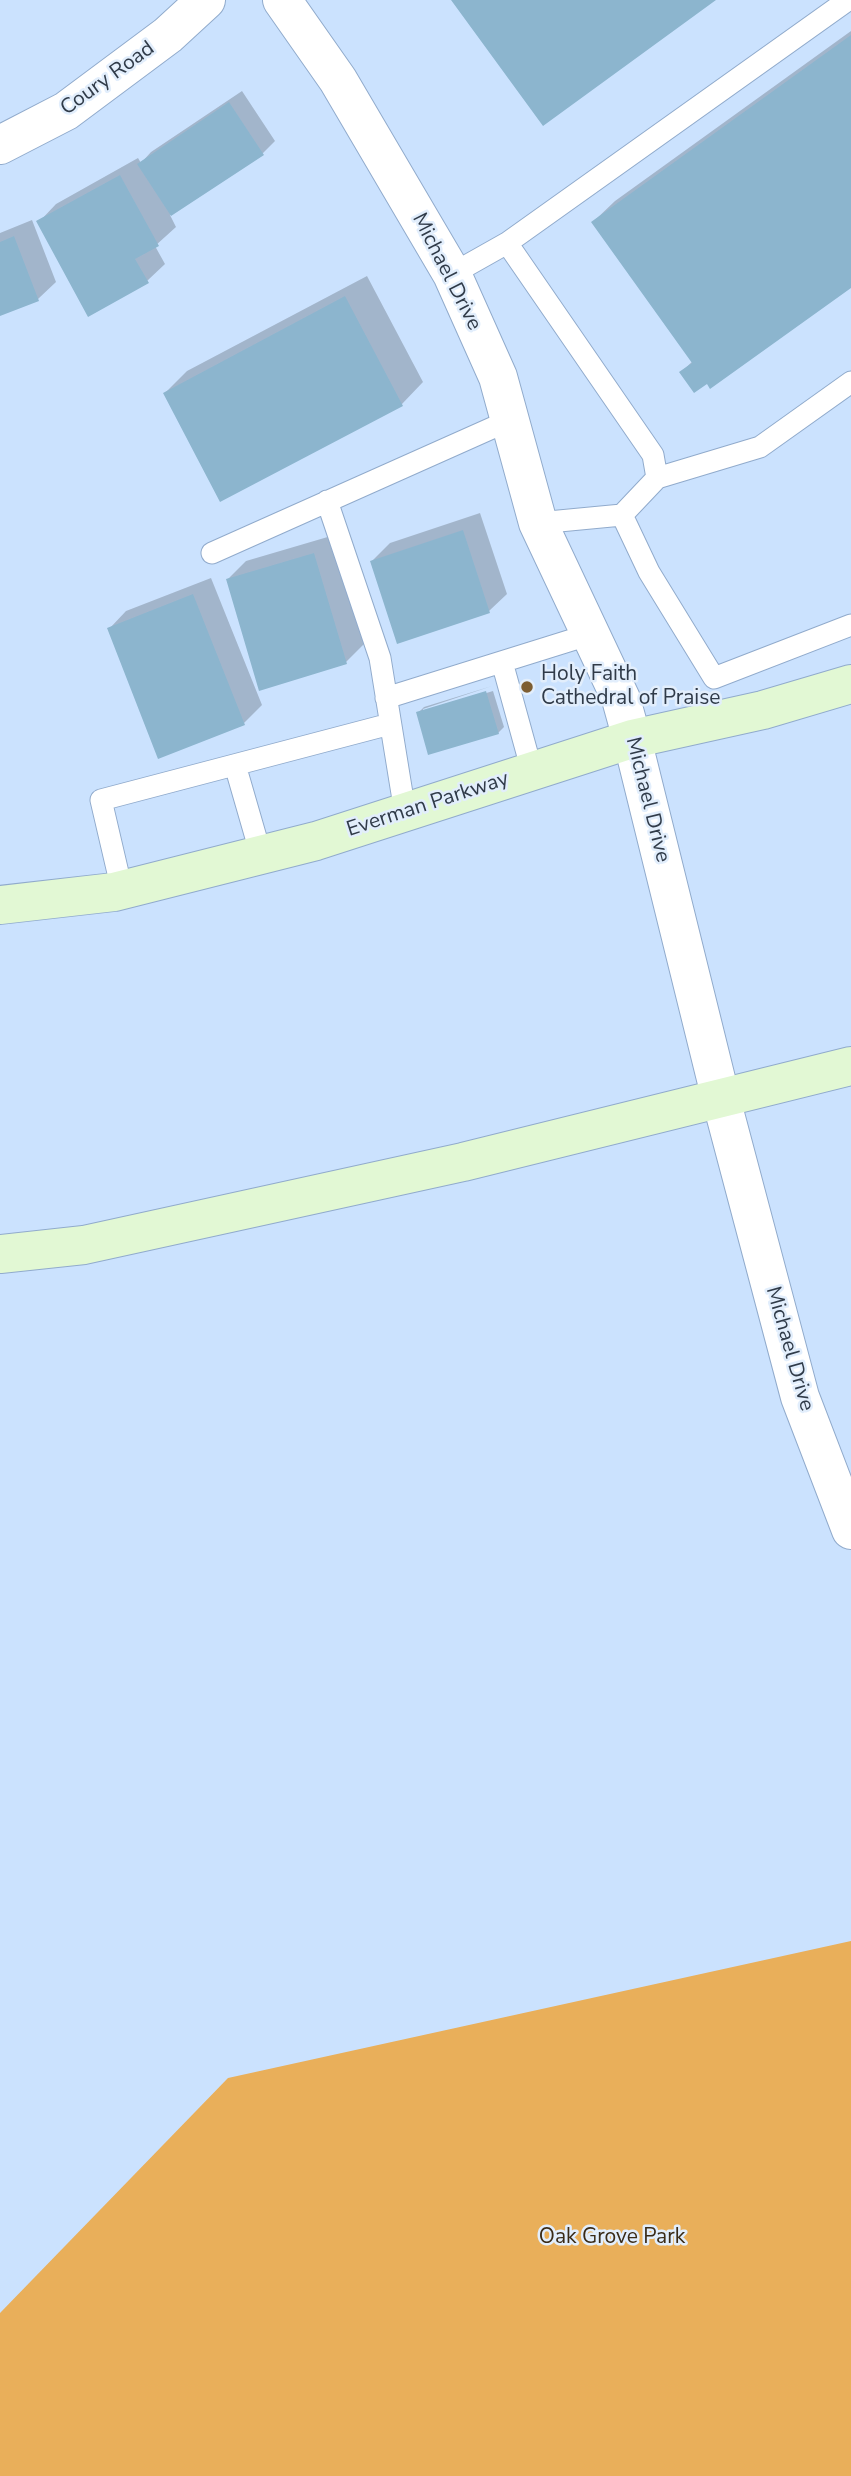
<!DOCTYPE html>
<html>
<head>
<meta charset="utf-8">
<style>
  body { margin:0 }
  canvas { display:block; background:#cbe2fe }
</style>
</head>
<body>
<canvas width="851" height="2476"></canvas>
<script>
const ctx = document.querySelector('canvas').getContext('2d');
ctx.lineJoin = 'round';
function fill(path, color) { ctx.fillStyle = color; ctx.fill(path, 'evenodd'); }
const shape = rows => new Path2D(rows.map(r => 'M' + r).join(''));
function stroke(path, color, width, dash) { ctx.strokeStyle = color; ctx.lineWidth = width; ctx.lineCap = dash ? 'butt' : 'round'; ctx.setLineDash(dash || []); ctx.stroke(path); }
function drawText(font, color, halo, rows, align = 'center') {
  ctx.font = font + ' "Nunito Sans",sans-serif'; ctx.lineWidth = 5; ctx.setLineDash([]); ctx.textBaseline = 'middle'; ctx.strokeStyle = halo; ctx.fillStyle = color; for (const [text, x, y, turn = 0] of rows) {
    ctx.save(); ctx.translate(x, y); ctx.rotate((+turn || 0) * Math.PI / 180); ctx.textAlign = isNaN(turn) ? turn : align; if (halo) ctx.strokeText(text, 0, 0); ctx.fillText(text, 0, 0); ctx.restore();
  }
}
fill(shape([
  [851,1941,851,2476,0,2476,0,2313,228,2078]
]), '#e9af5a');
fill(shape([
  [851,31,851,286,707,382,681,372,693,361,593,222,615,201],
  [242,91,275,141,263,153,170,215,176,227,155,246,165,264,147,281,39,222,56,204,138,158,141,163,151,152],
  [32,220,56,282,38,299,0,314,0,233],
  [367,276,423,382,402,404,165,393,187,371],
  [480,513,507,594,489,611,372,561,390,543],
  [331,536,364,644,346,662,228,579,246,561],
  [211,578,262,705,244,723,109,629,126,611],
  [492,686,423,709,423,712,493,691,504,727,498,733,418,713,424,707]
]), '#0003');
fill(shape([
  [451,0,716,0,543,126],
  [851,35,851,288,710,389,707,384,694,393,679,372,692,363,591,222],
  [229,102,264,155,171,216,137,164],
  [120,175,159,246,135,259,149,283,88,317,36,221],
  [14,236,39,301,0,316,0,242],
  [345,296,403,406,220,502,163,393],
  [463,530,490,613,397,644,370,561],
  [314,553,347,664,259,691,226,579],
  [193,594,245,725,158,759,107,628],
  [486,691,499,734,428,755,416,712]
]), '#8cb5ce');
const service = shape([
  [848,0,507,243,653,455,657,478,622,515,649,572,714,678,851,625],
  [452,274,507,243],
  [657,478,760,447,851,382],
  [327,501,380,658,405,812],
  [538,523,622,515],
  [212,553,510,420],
  [502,662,532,771],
  [386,698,591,634],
  [235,765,261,855],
  [122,890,101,800,390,724]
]);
const minor = shape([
  [282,0,338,80,452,274,498,377,538,523,621,699,632,739],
  [0,145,66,111,168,35,206,0]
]);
const tertiary = shape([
  [632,739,721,1099,800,1397,851,1530]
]);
const secondary = shape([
  [0,905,114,892,316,841,632,739,763,710,851,684],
  [0,1254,84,1245,463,1162,851,1066]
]);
stroke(service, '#91abcc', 23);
stroke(minor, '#91abcc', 40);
stroke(tertiary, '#91abcc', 40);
stroke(secondary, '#91abcc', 40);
stroke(service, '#fff', 21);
stroke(minor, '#fff', 38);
stroke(tertiary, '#fff', 38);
stroke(secondary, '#e2f8d4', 38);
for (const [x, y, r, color] of [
  [527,687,7,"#7d5e33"]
]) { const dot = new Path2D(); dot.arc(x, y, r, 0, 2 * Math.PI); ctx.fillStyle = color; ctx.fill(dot); stroke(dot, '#e2eefc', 2.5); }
drawText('21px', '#303b49', '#e2eefc', [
  ["Coury Road",108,79,-36],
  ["Michael Drive",446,272,63],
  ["Michael Drive",647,800,76],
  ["Everman Parkway",428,805,-18],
  ["Michael Drive",789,1349,74]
]);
drawText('21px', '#303b49', '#e2eefc', [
  ["Holy Faith",541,675],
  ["Cathedral of Praise",541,699]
], 'left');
drawText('21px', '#3a2b17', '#e2eefc', [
  ["Oak Grove Park",612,2238]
]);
</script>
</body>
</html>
